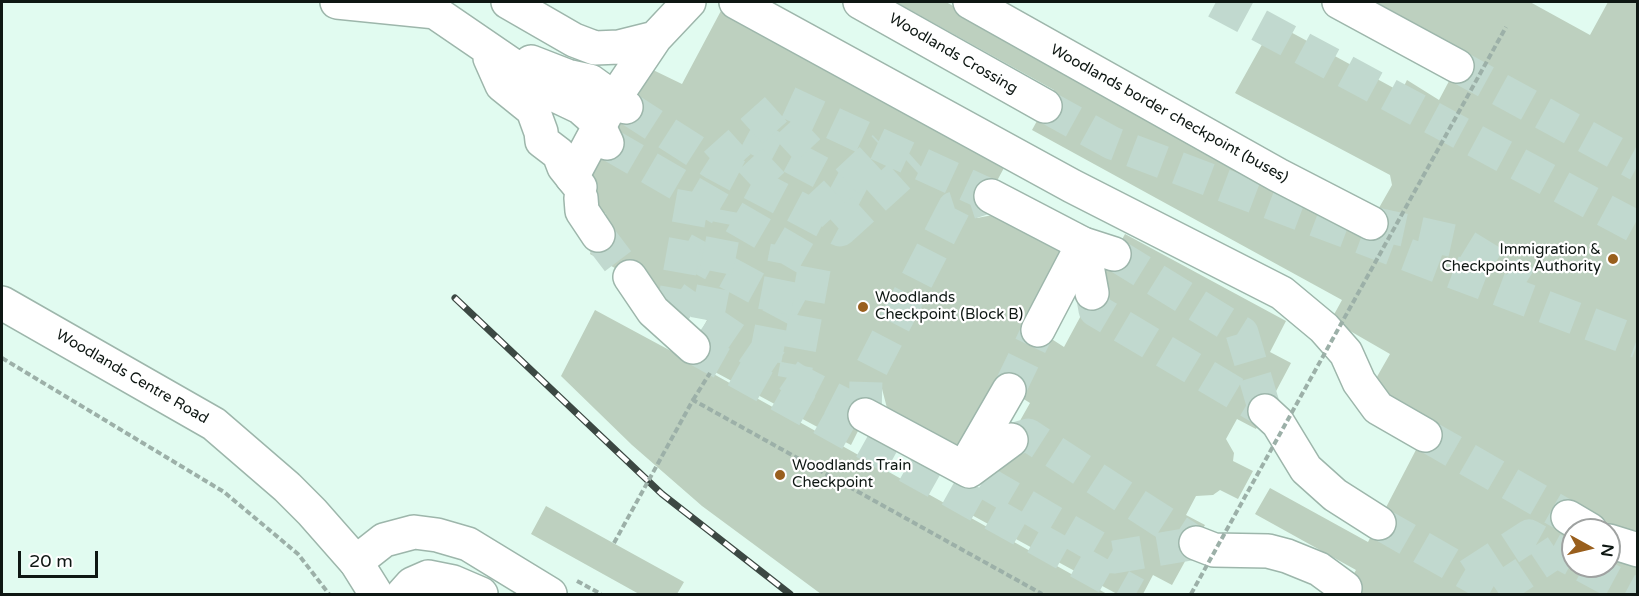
<!DOCTYPE html>
<html>
<head>
<meta charset="utf-8">
<style>
  body { margin:0 }
  #map { position:relative; width:1639px; height:596px; overflow:hidden; background:#e1fbf0; font-family:"Varela Round",sans-serif }
  canvas { display:block }
  .frame { position:absolute; inset:0; border:3px solid #0e1713; pointer-events:none }
  .north { position:absolute; left:1561px; top:518px; width:60px; height:60px; box-sizing:border-box; background:#fff; border:2px solid #9fa2a1; border-radius:50%; rotate:98deg; font-size:16px; font-weight:700; line-height:24px; text-align:center; color:#0e1713 }
  .north::after { content:''; display:block; margin:auto; width:21px; height:27px; background:#995f1d; clip-path:polygon(50% 0,100% 100%,50% 72%,0 100%) }
  .scale { position:absolute; left:18px; top:551px; width:80px; height:27px; box-sizing:border-box; border:3px solid #0e1713; border-top:0; padding-left:8px; font-size:18px; line-height:21px; white-space:nowrap; color:#0e1713; -webkit-text-stroke:4px #fff; paint-order:stroke }
</style>
</head>
<body>
<div id="map">
<canvas width="1639" height="596"></canvas>
<div class="frame"></div>
<div class="north">N</div>
<div class="scale">20 m</div>
</div>
<script>
const ctx = document.querySelector('canvas').getContext('2d');
ctx.lineJoin = 'round';
function fill(path, color) { ctx.fillStyle = color; ctx.fill(path, 'evenodd'); }
const shape = rows => new Path2D(rows.map(r => 'M' + r).join(''));
function stroke(path, color, width, dash) { ctx.strokeStyle = color; ctx.lineWidth = width; ctx.lineCap = dash ? 'butt' : 'round'; ctx.setLineDash(dash || []); ctx.stroke(path); }
function drawText(font, color, halo, rows, align = 'center') {
  ctx.font = font + ' "Varela Round",sans-serif'; ctx.lineWidth = 4.5; ctx.setLineDash([]); ctx.textBaseline = 'middle'; ctx.strokeStyle = halo; ctx.fillStyle = color; for (const [text, x, y, turn = 0] of rows) {
    ctx.save(); ctx.translate(x, y); ctx.rotate((+turn || 0) * Math.PI / 180); ctx.textAlign = isNaN(turn) ? turn : align; if (halo) ctx.strokeText(text, 0, 0); ctx.fillText(text, 0, 0); ctx.restore();
  }
}
fill(shape([
  [896,2,946,2,1363,236,1392,185,1390,175,1235,93,1274,23,1401,92,1407,80,1439,100,1457,66,1361,2,1530,2,1590,35,1608,2,1638,2,1638,544,1573,529,1573,566,1609,566,1609,549,1638,565,1638,594,1342,594,1356,570,1255,514,1270,488,1368,542,1418,446,1370,389,1390,354,1331,320,1342,300,1032,130,1054,90],
  [723,7,1005,166,977,218,993,215,1066,253,1033,327,1064,347,1125,234,1286,321,1270,352,1291,363,1256,429,1237,419,1226,439,1234,453,1233,461,1253,471,1238,499,1220,490,1213,495,1196,496,1186,515,1205,525,1172,585,1153,575,1143,594,1117,594,968,513,1030,403,1003,386,957,450,887,408,881,385,851,445,687,357,707,320,590,254,606,214,602,212,602,209,576,195,651,69,682,84],
  [595,310,710,372,1107,594,821,594,702,506,632,445,561,376],
  [546,506,684,582,677,594,639,594,531,534]
]), '#bdd0bf');
stroke(shape([
  [748,134,873,200],
  [684,249,806,315],
  [1009,390,1038,330],
  [865,415,866,379,954,208,991,196],
  [1425,435,1568,517]
]), '#c1d9cf', 33, [33, 16]);
stroke(shape([
  [1216,2,1638,228],
  [1457,66,1638,165],
  [1045,106,1112,143,1638,342],
  [626,107,715,164,840,230,916,161],
  [607,143,815,264,794,379],
  [715,164,785,101,991,196],
  [749,183,820,117],
  [694,192,675,298,794,379,865,415],
  [811,215,884,147],
  [1372,223,1459,242,1526,283],
  [598,235,630,277],
  [1114,254,1242,333,1265,411],
  [1092,293,1095,310,1265,411],
  [707,320,728,211],
  [693,347,1136,594],
  [765,360,787,247],
  [1011,440,1028,435,1196,543],
  [983,481,1114,557,1196,543],
  [1379,523,1503,594],
  [1584,566,1636,594],
  [1469,575,1529,536,1573,560],
  [1497,591,1557,551]
]), '#c1d9cf', 33, [33, 16]);
const minor = shape([
  [508,2,574,40,595,48,619,47,655,38,689,2],
  [736,2,1072,186,1282,293,1324,328,1346,353,1359,382,1378,408,1425,435],
  [572,177,614,99,655,38],
  [1038,330,1083,244],
  [964,468,1009,390],
  [1568,517,1590,530],
  [1609,541,1638,550],
  [356,562,384,540,414,532,437,535,468,544,550,594],
  [403,594,412,584,428,577,453,582,481,594]
]);
const major = shape([
  [2,303,214,424,287,487,312,512,356,562,376,594]
]);
const highway = shape([
  [337,2,436,12],
  [420,2,559,97,580,107,597,122,607,143],
  [860,2,1045,106],
  [970,2,1278,175,1371,223],
  [1339,2,1457,66],
  [490,58,502,85,533,110,541,132,542,141,559,154,564,167,580,187],
  [531,62,567,76,590,81,626,107],
  [991,196,1083,244,1092,293],
  [581,198,582,211,598,235],
  [1083,244,1114,254],
  [630,277,653,311,693,347],
  [1265,411,1278,423,1306,469,1335,495,1379,523],
  [865,415,969,471,1011,440],
  [1196,543,1214,550,1268,551,1287,556,1319,569,1345,588]
]);
stroke(minor, '#9db6ab', 36);
stroke(major, '#9db6ab', 36);
stroke(highway, '#9db6ab', 36);
stroke(shape([
  [2,358,224,492,298,554,329,594],
  [693,400,710,373],
  [577,581,601,594]
]), '#9cb0a8', 4, [6, 3]);
stroke(minor, '#fff', 33);
stroke(major, '#fff', 33);
stroke(highway, '#fff', 33);
const rail = shape([
  [455,298,662,494,790,594]
]);
stroke(rail, '#3c4843', 7);
stroke(rail, '#fff', 4.5, [14]);
stroke(shape([
  [614,543,693,400,1042,594],
  [1191,594,1506,27]
]), '#9cb0a8', 4, [6, 3]);
for (const [x, y, r, color] of [
  [1613,259,6,"#995f1d"],
  [863,307,6,"#995f1d"],
  [780,475,6,"#995f1d"]
]) { const dot = new Path2D(); dot.arc(x, y, r, 0, 2 * Math.PI); ctx.fillStyle = color; ctx.fill(dot); stroke(dot, '#fff', 2); }
drawText('15px', '#0e1713', '#fff', [
  ["Woodlands Crossing",953,54,30],
  ["Woodlands border checkpoint (buses)",1169,114,29],
  ["Woodlands Centre Road",132,377,30]
]);
drawText('15px', '#0e1713', '#fff', [
  ["Immigration &",1601,250,"right"],
  ["Checkpoints Authority",1601,267,"right"],
  ["Woodlands",875,298],
  ["Checkpoint (Block B)",875,315],
  ["Woodlands Train",792,466],
  ["Checkpoint",792,483]
], 'left');
</script>
</body>
</html>
